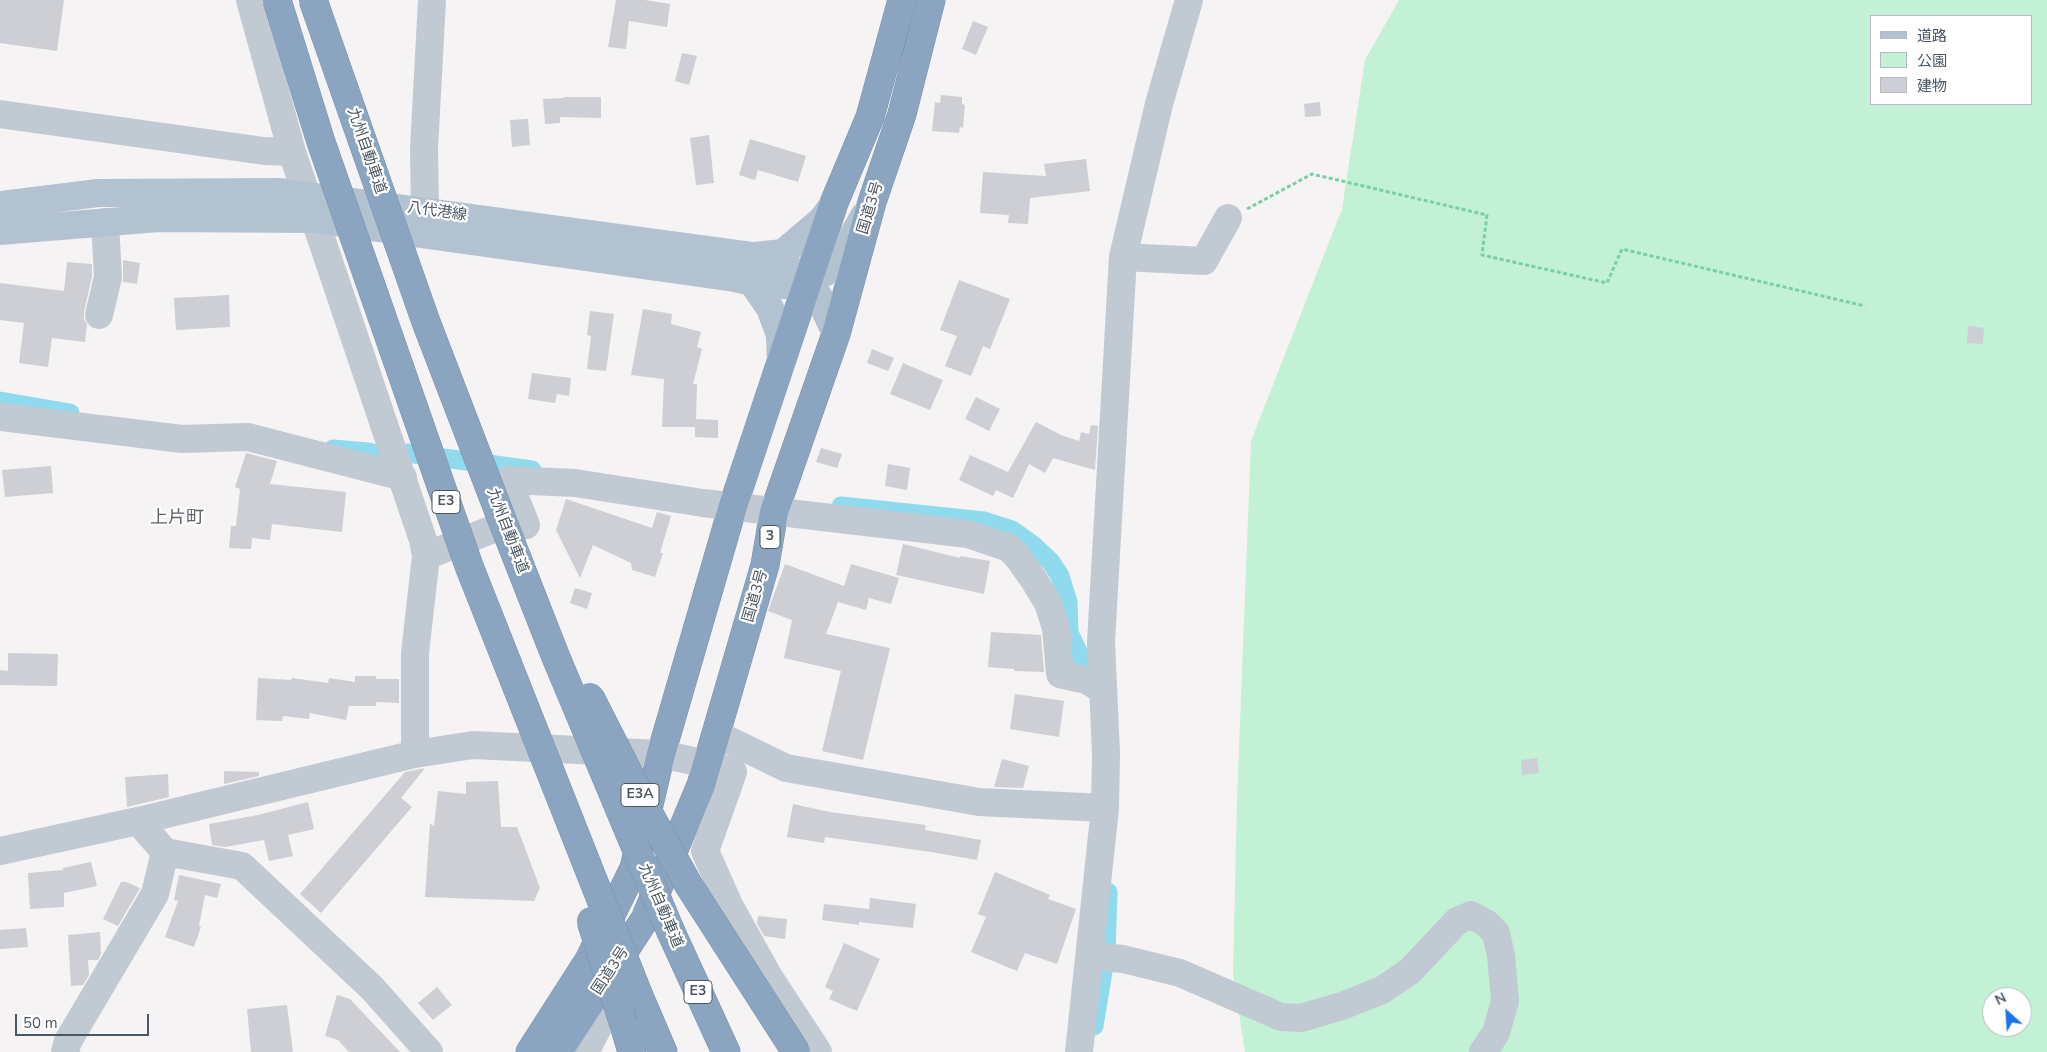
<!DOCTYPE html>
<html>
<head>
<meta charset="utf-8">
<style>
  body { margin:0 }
  #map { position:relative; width:2047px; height:1052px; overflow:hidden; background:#f5f3f3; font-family:"Nunito Sans","Noto Sans JP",sans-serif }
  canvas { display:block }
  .legend { position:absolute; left:1870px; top:15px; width:162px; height:90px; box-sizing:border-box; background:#fff; border:1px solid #b7bbc0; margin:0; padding:6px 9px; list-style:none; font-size:15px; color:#4a5661 }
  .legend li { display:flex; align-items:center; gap:10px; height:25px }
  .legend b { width:25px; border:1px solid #b7bbc0 }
  .north { position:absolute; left:1982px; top:987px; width:50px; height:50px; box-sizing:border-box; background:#fff; border:1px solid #b7bbc0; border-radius:50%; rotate:334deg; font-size:14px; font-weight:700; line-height:20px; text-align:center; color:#4a5661 }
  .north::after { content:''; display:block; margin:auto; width:18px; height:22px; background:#1a73e8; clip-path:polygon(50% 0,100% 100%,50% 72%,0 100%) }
  .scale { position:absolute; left:15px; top:1014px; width:134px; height:22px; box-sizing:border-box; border:2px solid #4a5661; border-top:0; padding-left:6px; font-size:15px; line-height:18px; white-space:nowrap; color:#4a5661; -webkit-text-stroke:4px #fff; paint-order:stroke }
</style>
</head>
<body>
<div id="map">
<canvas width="2047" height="1052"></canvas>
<ul class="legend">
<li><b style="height:6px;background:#b3c2d1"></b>道路</li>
<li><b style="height:14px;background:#c3f1d5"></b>公園</li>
<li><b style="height:14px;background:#cdcfd5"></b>建物</li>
</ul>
<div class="north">N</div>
<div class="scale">50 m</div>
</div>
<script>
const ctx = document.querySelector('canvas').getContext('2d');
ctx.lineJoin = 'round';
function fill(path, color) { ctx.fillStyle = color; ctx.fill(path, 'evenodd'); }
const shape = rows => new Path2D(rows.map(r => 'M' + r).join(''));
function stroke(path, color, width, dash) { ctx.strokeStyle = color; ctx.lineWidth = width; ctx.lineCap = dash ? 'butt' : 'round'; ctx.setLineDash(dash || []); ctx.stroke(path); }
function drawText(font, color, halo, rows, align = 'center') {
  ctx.font = font + ' "Nunito Sans","Noto Sans JP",sans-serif'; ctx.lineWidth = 4.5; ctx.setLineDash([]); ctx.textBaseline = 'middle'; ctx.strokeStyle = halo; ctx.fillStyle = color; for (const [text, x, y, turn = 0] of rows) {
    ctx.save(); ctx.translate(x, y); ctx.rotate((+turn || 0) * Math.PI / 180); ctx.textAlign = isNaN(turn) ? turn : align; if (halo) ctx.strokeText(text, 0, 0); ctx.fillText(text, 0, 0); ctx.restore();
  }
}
fill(shape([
  [1399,0,2047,0,2047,1052,1245,1052,1233,975,1237,800,1251,441,1342,209,1365,60],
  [1871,16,2031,16,2031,104,1871,104],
  [1992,997,2022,997,2022,1027,1992,1027]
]), '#c3f1d5');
stroke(shape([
  [0,401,70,413],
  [333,449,368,452,384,456],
  [407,453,532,470],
  [841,506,984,521,1012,530,1033,545,1051,562,1060,576,1068,602,1069,633,1088,672],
  [1094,1026,1106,954,1108,892]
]), '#90daee', 19);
fill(shape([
  [0,0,64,0,57,51,0,43],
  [616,0,645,0,670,4,667,27,629,21,626,49,608,47],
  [973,21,988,27,976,55,962,49],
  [682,53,697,56,689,85,675,81],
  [941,95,962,97,962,104,965,105,963,128,960,127,959,133,932,131,935,102,940,103],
  [564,97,601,97,601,118,560,117,560,123,545,124,543,99,564,98],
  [1320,102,1321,116,1305,117,1304,104],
  [528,119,530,145,512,147,510,120],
  [709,135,714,183,696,185,690,138],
  [750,139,806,156,798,182,758,170,755,180,739,175],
  [1086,159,1090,191,1030,198,1028,224,1008,223,1009,215,980,213,983,172,1046,176,1044,164],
  [123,260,140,263,137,284,123,282],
  [67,262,92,264,92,276,84,312,84,319,87,324,85,342,52,338,48,367,19,363,24,323,0,320,0,283,64,291],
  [959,280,1010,299,990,349,983,346,971,376,945,366,957,336,940,330],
  [229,295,230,327,176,330,174,298],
  [643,309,672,314,671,324,701,332,697,347,702,349,693,384,697,384,696,419,718,420,718,438,695,437,695,427,662,427,664,379,631,375],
  [590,311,614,314,606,371,587,369,591,336,587,335],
  [1968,326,1984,328,1983,344,1967,343],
  [872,349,894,358,888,371,867,363],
  [903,363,943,380,930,410,890,394],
  [532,373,571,378,569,396,557,394,555,403,528,399],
  [976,397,1000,409,989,431,965,419],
  [1036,422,1061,435,1079,441,1081,432,1089,434,1091,425,1098,426,1095,470,1053,458,1045,473,1029,464,1013,498,996,490,993,496,959,480,970,455,1008,472],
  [821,448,842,454,837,468,816,462],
  [246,453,277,461,270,484,346,492,342,532,272,524,270,540,252,538,251,549,229,548,231,526,236,526,240,489,235,487],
  [888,464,910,468,907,490,885,486],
  [51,466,53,493,5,497,2,470],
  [566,499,652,528,657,512,671,516,660,553,663,553,655,577,632,570,631,563,593,545,580,578,556,530],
  [903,544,960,558,960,556,990,561,984,594,896,575],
  [785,564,844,586,851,564,899,578,891,604,869,598,866,610,838,602,826,634,890,648,863,760,822,751,841,671,784,658,792,620,768,611],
  [575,588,592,593,587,609,570,603],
  [991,632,1041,635,1044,672,1014,671,1014,669,988,667],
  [8,653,58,654,57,686,0,685,0,670,8,671],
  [355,676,376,676,376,679,399,679,399,703,376,702,376,706,349,706,346,720,310,713,309,719,283,716,282,721,256,720,258,678,291,680,292,678,328,683,329,678,355,682],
  [1015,694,1064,701,1059,737,1010,729],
  [1537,758,1539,773,1522,775,1521,760],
  [1002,759,1029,766,1023,788,994,787],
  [425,768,401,798,412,807,321,913,300,894,405,772],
  [224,771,259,772,259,776,224,784],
  [168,774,169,797,127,807,125,777],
  [498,781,501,827,517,827,540,888,534,901,425,897,430,823,434,826,438,791,466,794,466,782],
  [308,802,314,829,288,835,293,856,269,861,264,840,225,847,212,845,209,824,258,815],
  [793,804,830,812,926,825,925,830,981,840,977,860,931,852,825,837,824,843,787,837],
  [91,862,97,886,64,893,64,907,30,909,28,873,63,870,63,868],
  [995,872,1050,895,1048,899,1076,909,1057,964,1025,953,1017,971,971,952,986,917,978,914],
  [179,875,221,884,217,898,205,895,199,926,201,927,194,947,165,937,178,901,174,900],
  [121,882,126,882,140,888,118,926,103,919],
  [870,898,916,904,913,928,859,922,859,925,822,920,824,904,869,909],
  [758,916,787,919,785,939,764,936,757,923],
  [26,928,28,947,0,949,0,930],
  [100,932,101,954,98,960,88,960,89,975,83,985,71,986,68,935],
  [844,943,880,959,857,1011,829,999,833,991,825,987],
  [437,987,452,1005,433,1020,418,1003],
  [337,995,350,999,400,1052,349,1052,338,1040,325,1036],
  [287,1005,293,1052,251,1052,247,1009]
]), '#cdcfd5');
const highway = shape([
  [671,932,726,1052],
  [639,996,663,1052],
  [624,1025,632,1052],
  [530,1052,589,960,634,868,661,754,733,506,834,203,870,117,902,0],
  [558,1052,645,919,701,785,765,565,774,512,836,334,872,202,902,114,931,0]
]);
stroke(highway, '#7690ad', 29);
stroke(shape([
  [1247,209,1312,174,1487,215,1482,255,1607,283,1622,249,1865,306]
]), '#7ad0a6', 3, [4, 2.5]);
stroke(shape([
  [250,0,292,152,423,540,426,556,415,653,415,754],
  [0,114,264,151,292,152],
  [425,210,424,149,432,0],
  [1123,257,1204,261,1228,218],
  [99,315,108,277,105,222],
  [0,417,182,439,248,437,403,477],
  [426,556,493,529,526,525,508,480,575,483,703,503,968,534,1009,548,1017,556,1034,580,1048,603,1056,628,1060,674,1086,680,1103,690],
  [716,734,786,768,979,802,1105,808],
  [138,821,165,852,242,866,372,988,429,1052],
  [0,851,138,821,415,754,473,745,661,754,707,764,733,772,705,851,729,905,769,977,818,1052],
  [1090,956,1123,959,1180,973,1281,1017,1301,1018,1342,1006,1382,990,1410,971,1457,921,1471,915,1486,923,1496,933,1501,956,1505,1001,1496,1033,1483,1052],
  [65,1052,68,1041,155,894,165,852],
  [585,1052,623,980],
  [1079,1052,1105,808,1106,753,1101,642,1123,257,1159,104,1189,0]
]), '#c1cad2', 28);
stroke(shape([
  [0,205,98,193,280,192,753,256,778,262,798,274,808,282,819,297,836,334],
  [0,231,158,218,314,219,735,278,752,282,785,285,808,282,829,270,846,248,864,216],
  [755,256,783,253,821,221,834,204],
  [752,282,770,308,780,335,781,364]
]), '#b3c2d1', 28);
stroke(highway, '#8ba5c1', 28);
const highwayBridge = shape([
  [277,0,321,142,469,566,639,996],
  [313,0,426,322,504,525,555,655,671,932],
  [590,697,652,819,688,884,796,1052],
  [591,921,624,1025]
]);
stroke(highwayBridge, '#7690ad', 29, []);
stroke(highwayBridge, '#8ba5c1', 28);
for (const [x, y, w] of [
  [446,502,28],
  [770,537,20],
  [640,795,38],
  [698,992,28]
]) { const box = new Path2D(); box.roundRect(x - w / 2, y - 11.5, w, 23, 4); ctx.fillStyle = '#fff'; ctx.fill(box); stroke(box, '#4a5661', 1); }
drawText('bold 14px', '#4a5661', null, [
  ["E3",446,502],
  ["3",770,537],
  ["E3A",640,795],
  ["E3",698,992]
]);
drawText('15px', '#4a5661', '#fff', [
  ["九州自動車道",366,151,71],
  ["国道3号",871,208,-73],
  ["八代港線",437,212,8],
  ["九州自動車道",507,531,69],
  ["国道3号",756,596,-74],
  ["九州自動車道",660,906,67],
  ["国道3号",611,971,-57]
]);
drawText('18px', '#5f6368', '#fff', [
  ["上片町",177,519]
]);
</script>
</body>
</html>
